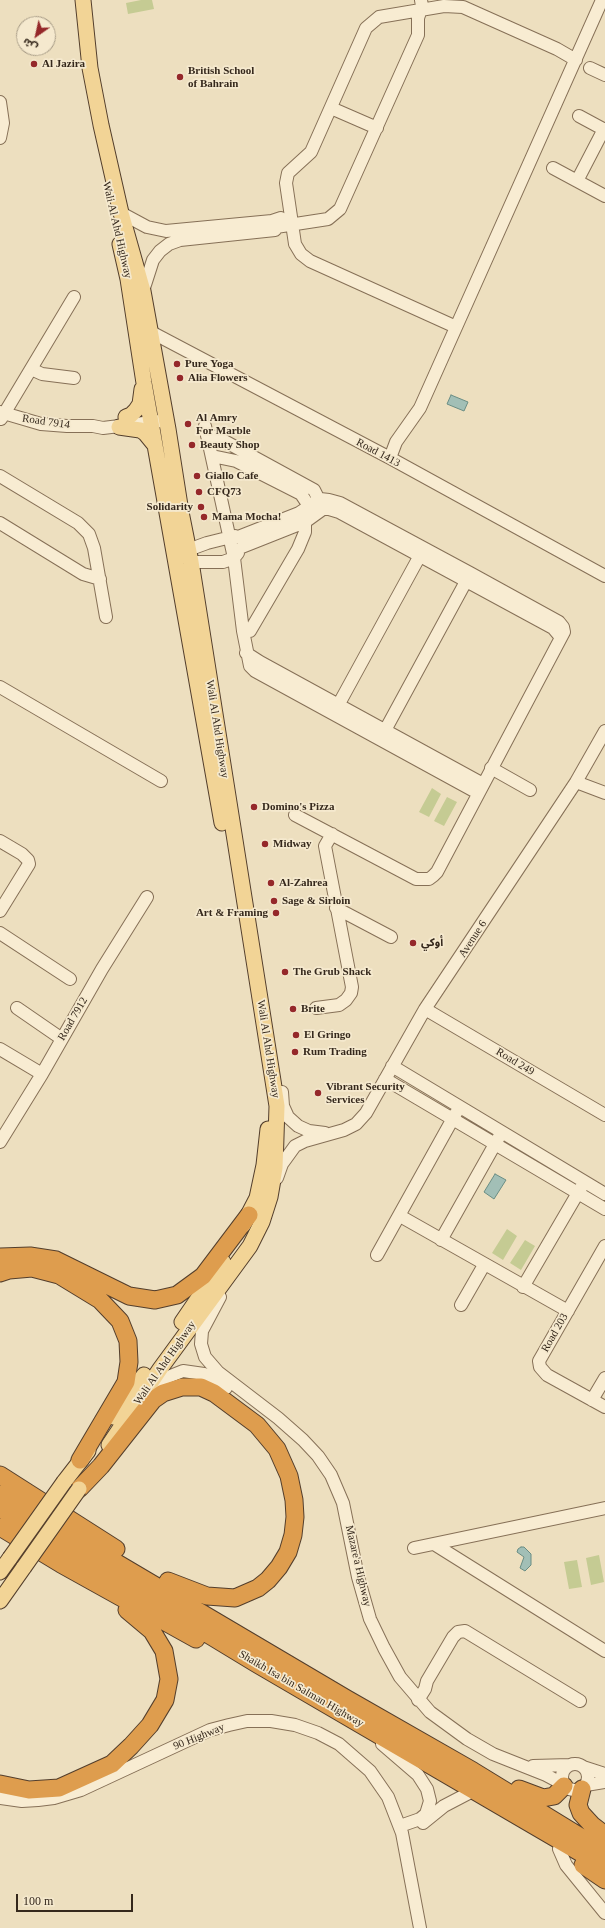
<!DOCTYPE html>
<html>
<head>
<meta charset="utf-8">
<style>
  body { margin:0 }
  #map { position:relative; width:605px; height:1928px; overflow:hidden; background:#eddfbf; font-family:"Times New Roman","Noto Sans Arabic",serif }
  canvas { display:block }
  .north { position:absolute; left:16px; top:16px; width:40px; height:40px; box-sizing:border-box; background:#f5e9ce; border:1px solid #a89c87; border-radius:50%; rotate:214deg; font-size:11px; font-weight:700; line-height:16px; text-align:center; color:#35281c }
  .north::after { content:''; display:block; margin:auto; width:14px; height:18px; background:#95282a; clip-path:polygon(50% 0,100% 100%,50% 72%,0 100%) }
  .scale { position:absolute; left:16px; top:1894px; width:117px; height:18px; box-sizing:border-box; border:2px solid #35281c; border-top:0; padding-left:5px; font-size:12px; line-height:14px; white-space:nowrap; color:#35281c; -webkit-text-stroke:3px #f5e9ce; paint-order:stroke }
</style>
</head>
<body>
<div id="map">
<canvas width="605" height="1928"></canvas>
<div class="north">ش</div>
<div class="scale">100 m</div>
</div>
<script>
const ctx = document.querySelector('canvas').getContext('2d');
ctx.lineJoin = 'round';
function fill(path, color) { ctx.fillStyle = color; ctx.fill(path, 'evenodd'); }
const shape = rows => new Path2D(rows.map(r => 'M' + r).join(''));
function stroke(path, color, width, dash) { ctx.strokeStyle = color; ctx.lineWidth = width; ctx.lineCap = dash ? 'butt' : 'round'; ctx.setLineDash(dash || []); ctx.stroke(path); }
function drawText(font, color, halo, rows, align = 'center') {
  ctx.font = font + ' "Times New Roman","Noto Sans Arabic",serif'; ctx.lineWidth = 3.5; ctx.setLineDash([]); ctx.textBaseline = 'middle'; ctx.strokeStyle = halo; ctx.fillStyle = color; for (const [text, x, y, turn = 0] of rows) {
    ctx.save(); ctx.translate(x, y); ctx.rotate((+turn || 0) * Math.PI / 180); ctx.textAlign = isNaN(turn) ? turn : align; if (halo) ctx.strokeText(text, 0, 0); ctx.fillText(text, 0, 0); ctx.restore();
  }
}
fill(shape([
  [141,0,152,0,154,9,128,14,126,3],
  [432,788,441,794,429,817,419,812],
  [447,797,457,802,444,826,434,821],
  [507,1229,517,1236,503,1260,492,1253],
  [525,1240,535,1246,521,1270,510,1263],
  [599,1555,604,1582,591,1585,586,1558],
  [577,1560,582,1587,569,1589,564,1562]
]), '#c5cb93');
const water = shape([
  [451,395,468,402,464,411,447,404,451,395],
  [495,1174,506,1180,494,1199,484,1192,495,1174],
  [521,1547,524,1547,531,1554,531,1565,525,1571,520,1568,524,1557,517,1552,518,1549,521,1547]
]);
fill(water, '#a2bfb6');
stroke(water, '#6a8d84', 1);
const minor = shape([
  [590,68,605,75],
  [0,102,3,123,0,138],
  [331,108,377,128],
  [579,116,605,130],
  [553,168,605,196],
  [577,181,604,129],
  [121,213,147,227,166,231,272,221,281,218],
  [268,230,276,227,328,219,340,209,418,35,418,18,422,6,421,0],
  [143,291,153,260,160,251,169,244,180,240,275,230],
  [456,327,310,261,301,254,295,244,286,183,288,173,311,152,366,28,379,17,444,6,463,7,557,49,576,60],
  [151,332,390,458,605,576],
  [31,369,42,374,74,378],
  [0,412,41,424,67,426,93,426,103,428,160,421],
  [1,419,74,297],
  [205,426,234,558,243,631,250,666,255,671,478,793],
  [207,436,217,437,314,490,322,506],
  [212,456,236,461,301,494,313,512],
  [390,458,396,442,420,408,602,0],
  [0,476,78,523,89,534,94,548,106,617],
  [0,523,83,574,100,579],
  [238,537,299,513,320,499,329,500,340,503,470,573,559,622,563,627,564,632,437,872,433,876,429,879,416,879,295,815],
  [242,547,305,522,323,509,329,509,339,512,553,628,558,634],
  [188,550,207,543,235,536],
  [191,562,223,562,234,558,238,553],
  [243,631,250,631,298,549,305,532,305,522],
  [246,653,260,662,483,784],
  [0,687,161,781],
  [335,711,423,550],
  [382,736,470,574],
  [491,768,530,790],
  [576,782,605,793],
  [0,841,22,854,28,860,29,864,0,911],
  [336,908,391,937],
  [0,933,70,979],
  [17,1008,62,1039],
  [316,1008,339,1005,346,1000,351,993,352,987,325,846,332,834],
  [425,1009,605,1115],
  [0,1049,42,1074],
  [392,1066,605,1194],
  [385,1079,605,1209],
  [282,1092,283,1106,288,1117,298,1126,309,1131,325,1133],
  [0,1142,42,1074,102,969,147,897],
  [277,1178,282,1164,295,1146,305,1141,344,1130,356,1124,366,1113,425,1009,576,782,605,731],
  [400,1216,568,1311],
  [441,1240,499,1137],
  [605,1246,539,1361,540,1367,547,1375,605,1407],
  [377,1255,456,1113],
  [523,1287,582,1186],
  [220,1297,202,1331,201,1344,205,1357,218,1372,278,1418,303,1440,318,1456,331,1475,343,1503,358,1577,370,1619,384,1648,400,1677,430,1712,467,1739,493,1754,546,1775,563,1784],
  [461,1305,484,1265],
  [149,1394,163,1379,183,1371,204,1374,226,1388],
  [592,1400,605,1378],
  [434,1544,605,1651],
  [414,1548,605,1508],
  [418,1700,425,1689,427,1681,453,1637,458,1632,465,1631,580,1701],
  [382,1744,418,1775,427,1789,430,1801,426,1814,420,1819,400,1826],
  '562 1777a13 13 0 1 1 26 0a13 13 0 1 1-26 0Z',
  [533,1766,570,1765],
  [583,1767,605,1774],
  [586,1785,605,1782],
  [0,1798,22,1801,38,1800,54,1798,81,1790,210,1730,229,1725,247,1721,271,1721,295,1725,318,1733,339,1744,370,1771,388,1797,402,1833,420,1928],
  [423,1823,444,1806,467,1794],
  [559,1849,566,1865,605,1913]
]);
const major = shape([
  [83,0,90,68,101,125,121,213,143,291,168,429,181,512,191,562,277,1106,275,1168,270,1197,262,1222,250,1246,160,1369,109,1445],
  [120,244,128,279,144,383,222,823],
  [126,417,131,415,136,410,140,404,142,389],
  [119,427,140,430,145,433,154,444],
  [243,1225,257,1198,264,1165,268,1129],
  [182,1322,223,1262],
  [113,1417,144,1375],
  [64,1482,88,1451],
  [0,1572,10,1558],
  [0,1601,24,1567]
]);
const highway = shape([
  [0,1257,30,1256,56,1260,129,1296,155,1300,177,1295,203,1276,249,1215],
  [0,1273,9,1270,32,1268,59,1275,100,1300,120,1321,128,1341,129,1362,126,1382,80,1460],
  [0,1475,116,1549],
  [79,1489,101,1466,153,1400,163,1393,182,1387,201,1387,214,1393,257,1425,277,1449,289,1476,294,1500,295,1517,293,1535,288,1552,279,1567,268,1580,258,1588,235,1598,207,1596,168,1581],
  [0,1494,347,1699,473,1771,605,1852],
  [0,1508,257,1664,605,1867],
  [0,1527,61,1564,196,1639],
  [0,1784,29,1790,59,1788,112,1764,131,1746,150,1725,165,1700,169,1679,164,1651,152,1631,127,1610],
  [519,1789,543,1798,554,1796,564,1786],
  [582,1789,578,1805,581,1813,592,1825,605,1835],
  [583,1865,605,1880]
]);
stroke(minor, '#867057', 14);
stroke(major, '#533e2c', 17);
stroke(highway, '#533e2c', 19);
stroke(minor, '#f8ecd2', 12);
stroke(major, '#f2d496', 15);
stroke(highway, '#de9d4e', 17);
const majorBridge = shape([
  [10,1558,64,1482],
  [24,1567,79,1489]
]);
stroke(majorBridge, '#533e2c', 17, []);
stroke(majorBridge, '#f2d496', 15);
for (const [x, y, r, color] of [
  [34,64,4,"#95282a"],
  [180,77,4,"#95282a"],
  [177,364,4,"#95282a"],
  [180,378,4,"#95282a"],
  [188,424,4,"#95282a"],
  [192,445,4,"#95282a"],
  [197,476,4,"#95282a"],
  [199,492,4,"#95282a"],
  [201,507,4,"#95282a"],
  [204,517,4,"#95282a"],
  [254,807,4,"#95282a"],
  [265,844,4,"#95282a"],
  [271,883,4,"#95282a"],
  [274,901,4,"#95282a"],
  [276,913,4,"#95282a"],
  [413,943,4,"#95282a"],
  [285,972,4,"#95282a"],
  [293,1009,4,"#95282a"],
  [296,1035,4,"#95282a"],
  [295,1052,4,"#95282a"],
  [318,1093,4,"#95282a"]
]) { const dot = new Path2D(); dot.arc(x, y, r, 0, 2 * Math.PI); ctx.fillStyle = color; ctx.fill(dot); stroke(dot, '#f5e9ce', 1.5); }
drawText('bold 11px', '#35281c', '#f5e9ce', [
  ["Al Jazira",42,64],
  ["British School",188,71],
  ["of Bahrain",188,84],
  ["Pure Yoga",185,364],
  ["Alia Flowers",188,378],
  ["Al Amry",196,418],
  ["For Marble",196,431],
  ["Beauty Shop",200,445],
  ["Giallo Cafe",205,476],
  ["CFQ73",207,492],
  ["Solidarity",193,507,"right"],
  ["Mama Mocha!",212,517],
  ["Domino's Pizza",262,807],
  ["Midway",273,844],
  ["Al-Zahrea",279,883],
  ["Sage & Sirloin",282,901],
  ["Art & Framing",268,913,"right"],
  ["أوكي",421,943],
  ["The Grub Shack",293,972],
  ["Brite",301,1009],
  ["El Gringo",304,1035],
  ["Rum Trading",303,1052],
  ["Vibrant Security",326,1087],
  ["Services",326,1100]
], 'left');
drawText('11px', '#35281c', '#f5e9ce', [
  ["Wali Al Ahd Highway",117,230,77],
  ["Road 7914",46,422,8],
  ["Road 1413",378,453,28],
  ["Wali Al Ahd Highway",217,729,81],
  ["Avenue 6",473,939,-57],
  ["Road 7912",73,1019,-60],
  ["Wali Al Ahd Highway",268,1049,81],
  ["Road 249",515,1062,31],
  ["Road 203",555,1333,-60],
  ["Wali Al Ahd Highway",165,1363,-55],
  ["Mazare'a Highway",358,1566,77],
  ["Shaikh Isa bin Salman Highway",301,1689,30],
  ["90 Highway",199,1737,-22]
]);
</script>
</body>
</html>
